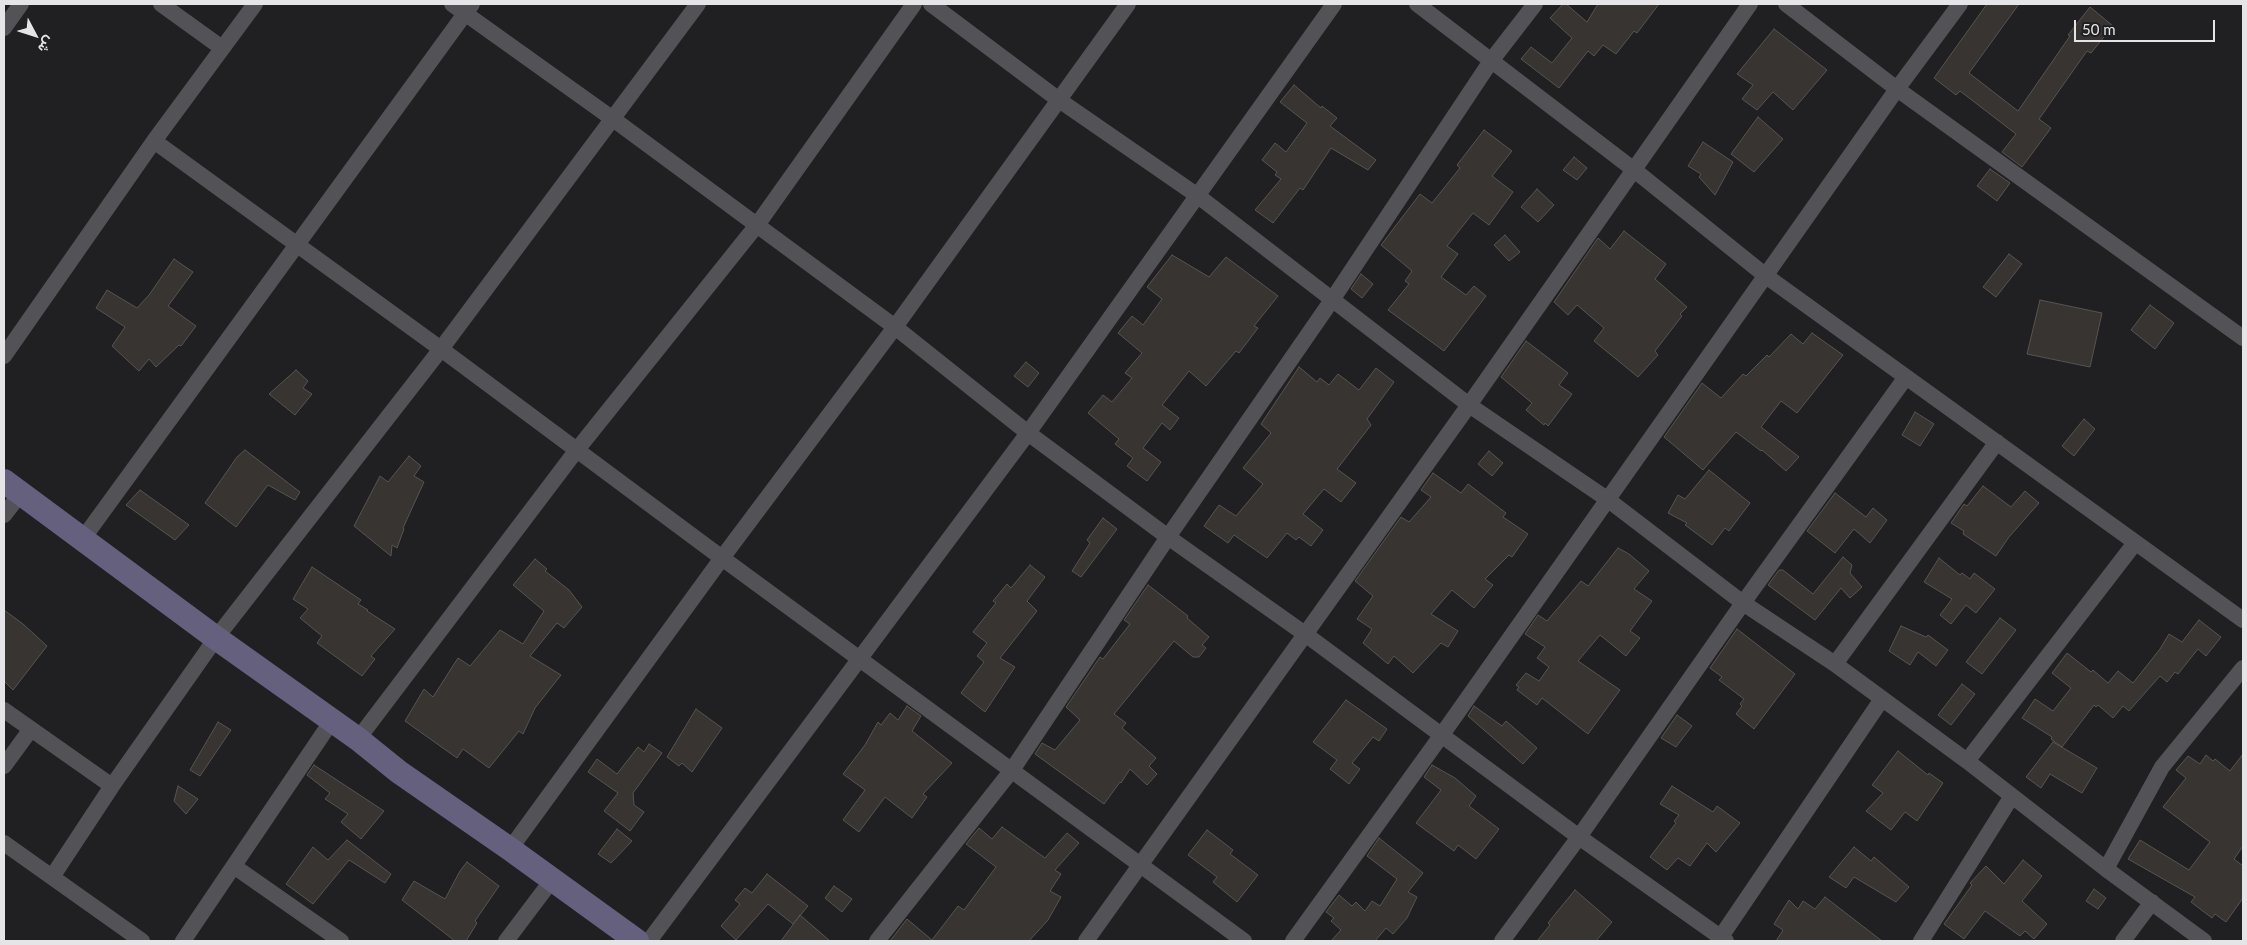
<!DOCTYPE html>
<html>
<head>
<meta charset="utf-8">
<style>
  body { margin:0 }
  #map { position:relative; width:2247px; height:945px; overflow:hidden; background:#202023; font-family:Lato,Vazirmatn,sans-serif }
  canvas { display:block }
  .frame { position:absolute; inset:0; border:5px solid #e5e4e7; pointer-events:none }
  .north { position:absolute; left:10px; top:10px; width:50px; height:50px; -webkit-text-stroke:4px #202023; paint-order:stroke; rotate:130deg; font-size:14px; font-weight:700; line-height:20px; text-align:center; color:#e5e4e7 }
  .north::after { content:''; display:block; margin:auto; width:18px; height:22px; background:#e5e4e7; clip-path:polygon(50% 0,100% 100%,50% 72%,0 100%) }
  .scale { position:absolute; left:2074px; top:20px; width:141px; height:22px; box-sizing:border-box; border:2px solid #e5e4e7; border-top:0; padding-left:6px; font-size:15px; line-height:18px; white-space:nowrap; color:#e5e4e7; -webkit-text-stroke:4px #202023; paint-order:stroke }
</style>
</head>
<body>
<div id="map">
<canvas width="2247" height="945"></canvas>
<div class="frame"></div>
<div class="north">ش</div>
<div class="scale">50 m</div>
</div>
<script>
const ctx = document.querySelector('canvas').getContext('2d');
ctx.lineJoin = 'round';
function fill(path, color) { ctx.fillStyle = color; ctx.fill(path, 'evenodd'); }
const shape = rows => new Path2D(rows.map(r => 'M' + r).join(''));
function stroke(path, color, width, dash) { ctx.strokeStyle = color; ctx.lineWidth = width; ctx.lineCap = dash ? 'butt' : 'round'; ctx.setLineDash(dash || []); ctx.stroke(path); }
const building = shape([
  [1563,4,1566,4,1587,22,1598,4,1659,4,1637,33,1634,31,1616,54,1603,45,1594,56,1588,51,1559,88,1521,59,1531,47,1552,63,1572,38,1550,18,1563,4],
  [1987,4,2019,4,1969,73,2018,111,2070,36,2068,35,2090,7,2113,26,2091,53,2087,51,2039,119,2051,128,2022,167,2002,152,2016,134,1960,91,1956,95,1934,78,1987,4],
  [1774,29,1827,70,1793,110,1773,92,1757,110,1742,99,1753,85,1737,74,1774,29],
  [1294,85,1321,108,1322,106,1337,118,1330,126,1376,160,1368,170,1331,148,1303,190,1300,188,1273,223,1255,210,1281,179,1275,175,1277,172,1262,160,1275,143,1286,152,1307,123,1280,102,1294,85],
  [1758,117,1783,139,1754,172,1731,154,1758,117],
  [1484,130,1512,151,1492,176,1513,192,1489,225,1473,213,1447,246,1458,254,1441,277,1466,295,1474,286,1486,296,1444,351,1388,310,1409,284,1405,281,1412,271,1381,245,1420,194,1432,203,1460,168,1457,165,1484,130],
  [1703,142,1733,162,1715,195,1699,177,1701,174,1688,166,1703,142],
  [1574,157,1587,168,1577,180,1563,170,1574,157],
  [1990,169,2010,183,1997,201,1977,186,1990,169],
  [1537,189,1554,205,1538,222,1521,207,1537,189],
  [1624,231,1666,264,1655,279,1687,307,1680,314,1682,316,1655,351,1658,355,1638,377,1594,341,1604,328,1577,305,1568,315,1554,302,1598,238,1610,249,1624,231],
  [1505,235,1520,252,1509,261,1494,245,1505,235],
  [2009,254,2022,264,1996,297,1983,287,2009,254],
  [1172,255,1209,277,1226,257,1278,296,1254,326,1258,328,1239,353,1236,351,1206,386,1189,371,1162,405,1179,418,1170,430,1162,423,1143,448,1161,462,1147,481,1127,466,1133,458,1115,444,1119,439,1088,413,1103,395,1112,402,1132,378,1125,373,1142,353,1118,333,1132,316,1143,325,1162,299,1147,287,1172,255],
  [174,259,193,272,168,306,196,326,181,346,179,345,156,367,149,359,139,371,112,346,125,327,96,308,107,290,137,308,149,295,174,259],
  [1361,274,1373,284,1362,298,1351,289,1361,274],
  [2040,300,2102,313,2090,367,2027,354,2040,300],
  [2150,305,2174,323,2155,349,2131,330,2150,305],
  [1812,333,1843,355,1797,413,1781,401,1761,427,1799,457,1786,471,1762,450,1761,451,1736,432,1703,470,1664,437,1702,383,1721,398,1743,374,1746,376,1767,355,1769,357,1791,334,1803,344,1812,333],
  [1526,341,1568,373,1559,385,1572,394,1548,426,1545,423,1544,425,1526,410,1532,403,1501,377,1526,341],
  [1026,362,1039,373,1028,387,1014,376,1026,362],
  [1299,367,1317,382,1320,378,1329,385,1338,374,1359,390,1376,368,1394,382,1367,419,1371,425,1337,469,1356,483,1341,502,1324,489,1303,514,1323,530,1311,546,1299,537,1296,540,1287,533,1267,558,1234,535,1228,543,1204,526,1219,505,1236,516,1263,484,1243,468,1271,433,1261,424,1299,367],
  [296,370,308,381,303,388,312,394,295,415,269,394,296,370],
  [1915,412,1934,424,1920,446,1902,435,1915,412],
  [2084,419,2095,429,2074,456,2062,446,2084,419],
  [245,450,300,492,295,500,268,485,236,527,205,503,237,457,245,450],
  [1489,451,1503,463,1492,476,1478,464,1489,451],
  [409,456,421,466,414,476,424,482,403,528,404,529,397,548,392,545,391,556,354,526,380,476,388,482,409,456],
  [1709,470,1750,503,1729,531,1725,528,1712,545,1685,525,1687,523,1668,513,1678,495,1685,499,1709,470],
  [1433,473,1461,493,1468,484,1506,513,1503,517,1528,534,1512,557,1509,555,1485,579,1493,585,1474,608,1452,590,1431,614,1458,631,1448,647,1441,643,1413,673,1394,656,1388,664,1363,643,1372,629,1357,619,1373,596,1355,581,1401,517,1409,522,1431,497,1421,490,1433,473],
  [1983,486,2011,507,2025,491,2039,503,2009,537,1996,556,1963,534,1964,531,1951,523,1964,504,1967,506,1983,486],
  [140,490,189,525,175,540,126,505,140,490],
  [1835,493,1866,517,1873,508,1887,520,1870,543,1854,529,1835,553,1807,531,1835,493],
  [1103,518,1117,529,1081,577,1072,571,1090,543,1087,540,1103,518],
  [1618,548,1629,554,1649,571,1634,589,1652,601,1630,631,1640,638,1626,656,1600,635,1578,661,1620,690,1588,734,1542,698,1537,705,1517,690,1519,687,1516,685,1526,673,1539,681,1549,667,1537,658,1545,647,1525,634,1538,615,1547,621,1581,581,1588,586,1618,548],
  [1843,557,1852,565,1850,573,1862,587,1850,598,1841,588,1815,620,1768,585,1779,570,1783,570,1813,594,1843,557],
  [1939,558,1960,575,1962,573,1970,579,1974,573,1995,589,1976,613,1966,605,1951,624,1940,615,1952,599,1924,582,1939,558],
  [535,559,547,569,545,571,569,590,582,607,564,628,557,623,530,656,561,675,535,708,523,734,519,731,489,768,463,749,457,758,405,721,424,689,433,697,458,658,470,666,500,630,523,644,544,611,513,585,535,559],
  [1030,565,1045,577,1027,601,1037,611,1000,658,1015,667,985,712,961,693,984,662,977,656,987,643,973,632,996,603,993,601,1007,584,1011,588,1030,565],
  [312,567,361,600,358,604,368,610,367,611,395,629,371,656,375,659,362,676,317,643,322,636,300,618,308,609,293,599,312,567],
  [1148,585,1188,616,1187,618,1209,637,1202,645,1206,648,1199,657,1193,657,1174,641,1114,714,1126,723,1122,728,1156,758,1149,766,1157,774,1147,785,1130,769,1121,783,1120,782,1104,804,1035,754,1042,743,1055,750,1080,720,1066,707,1100,657,1103,659,1130,624,1124,620,1148,585],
  [4,610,23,624,47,646,13,690,4,681,4,610],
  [2000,618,2016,630,1982,674,1966,662,2000,618],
  [2199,620,2221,637,2206,656,2198,649,2178,674,2175,672,2167,682,2160,676,2129,711,2123,706,2113,718,2098,705,2096,707,2094,705,2062,747,2051,739,2052,737,2022,718,2035,699,2053,711,2071,688,2052,673,2067,653,2091,672,2093,670,2108,683,2118,671,2133,683,2160,649,2169,634,2182,642,2199,620],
  [1901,626,1926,637,1928,635,1948,650,1936,666,1918,652,1910,665,1889,651,1901,626],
  [1737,629,1795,674,1754,729,1736,714,1742,706,1740,704,1744,699,1719,680,1722,677,1710,668,1737,629],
  [1962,684,1975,694,1951,725,1938,715,1962,684],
  [1346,700,1387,729,1379,741,1373,737,1352,763,1360,769,1349,784,1330,769,1337,760,1313,742,1346,700],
  [907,706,921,716,912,731,952,763,923,794,927,797,912,818,885,797,859,832,843,820,865,790,843,774,865,745,878,722,881,725,890,713,898,720,907,706],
  [1474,706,1502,726,1506,721,1537,748,1523,764,1468,716,1474,706],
  [696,709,722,728,692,772,682,763,679,766,667,757,696,709],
  [1677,715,1692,726,1676,747,1661,738,1677,715],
  [218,722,231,730,200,776,190,770,218,722],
  [2053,742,2097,768,2082,793,2050,774,2041,788,2026,777,2053,742],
  [649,744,662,753,633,793,634,805,644,812,630,831,604,811,618,793,588,772,597,759,617,774,638,747,644,752,649,744],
  [1898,751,1928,775,1929,773,1943,783,1917,821,1905,812,1891,830,1866,811,1883,793,1872,785,1898,751],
  [2243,754,2243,846,2234,859,2243,866,2243,898,2226,922,2215,914,2212,918,2191,902,2195,897,2128,859,2140,840,2189,870,2210,842,2163,807,2186,778,2176,770,2188,756,2200,764,2206,755,2213,761,2215,759,2230,771,2243,754],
  [314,765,384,811,361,839,341,822,348,814,325,799,330,793,307,775,314,765],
  [1432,765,1455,778,1476,796,1469,806,1499,829,1476,859,1458,845,1454,851,1416,823,1441,790,1424,777,1432,765],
  [178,786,198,799,186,814,174,801,178,786],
  [1672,786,1713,812,1717,806,1740,823,1716,852,1707,843,1690,866,1678,858,1667,870,1650,857,1676,823,1674,821,1679,815,1660,804,1672,786],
  [1002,827,1045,858,1067,833,1079,843,1055,870,1061,874,1050,891,1061,897,1048,920,1029,941,890,941,907,919,932,940,958,906,964,910,996,867,966,844,979,828,992,839,1002,827],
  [617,829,632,841,611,863,598,854,617,829],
  [1207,830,1233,850,1230,854,1258,875,1237,902,1213,882,1217,877,1188,855,1207,830],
  [1379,838,1423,873,1408,892,1417,897,1407,918,1393,934,1386,928,1375,941,1331,941,1341,930,1331,921,1334,918,1326,912,1339,895,1352,906,1356,902,1365,911,1372,901,1380,906,1397,879,1367,856,1379,838],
  [347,840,391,874,385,883,349,860,313,904,286,884,313,847,328,860,347,840],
  [1854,847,1871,861,1874,857,1909,887,1896,902,1854,877,1846,888,1829,877,1854,847],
  [2023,860,2042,876,2022,901,2047,924,2034,939,2025,931,2020,936,1985,911,1964,939,1944,924,1972,885,1970,883,1986,866,2004,884,2023,860],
  [467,862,499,886,475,921,477,923,466,941,455,941,402,900,414,881,445,899,460,871,467,862],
  [767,874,808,906,793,924,768,904,736,940,721,926,740,904,735,900,745,888,752,893,767,874],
  [834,886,852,899,842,912,825,898,834,886],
  [2094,889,2106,898,2098,909,2086,901,2094,889],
  [1575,890,1612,922,1596,941,1537,941,1550,925,1548,923,1556,913,1575,890],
  [1825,897,1882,941,1776,941,1783,930,1774,924,1789,900,1798,909,1803,901,1815,909,1825,897],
  [800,915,830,941,781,941,800,915]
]);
fill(building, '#373432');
stroke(building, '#575451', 1);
stroke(shape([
  [161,4,222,48],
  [452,4,613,119,895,327,1028,433,1168,537,1305,634,1579,837,1726,941],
  [931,4,1059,100,1198,196,1469,405,1607,499,1743,603,1835,664,1967,761,2106,869,2204,941],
  [1417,4,1633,169,1766,276,2243,620],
  [1786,4,1897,89,2243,338],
  [4,28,21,4],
  [154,141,441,349,722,558,1244,941],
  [4,356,154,141,255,4],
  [4,515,21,493],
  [82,540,472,4],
  [1835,664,1997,442],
  [4,710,112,786],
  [358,739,576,451,757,225,914,4],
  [1967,761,2135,543],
  [4,766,31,729],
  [4,843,142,941],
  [510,849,722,558,895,327,1128,4],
  [235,867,341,941],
  [2106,869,2162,767,2243,668],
  [52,877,112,786,216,638,441,349,698,4],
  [183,941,331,722],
  [506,941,552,880],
  [649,941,1028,433,1334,4],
  [877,941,1012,770,1168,537,1332,300,1491,61,1535,4],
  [1086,941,1469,405,1750,4],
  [1293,941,1441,736,1897,89,1960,4],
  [1502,941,1579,837,1743,603,1906,377],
  [1718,941,1882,699],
  [1921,941,2012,796],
  [2123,941,2152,902]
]), '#535357', 16);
stroke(shape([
  [4,481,216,638,358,739,399,772,510,849,637,941]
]), '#66607f', 24);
</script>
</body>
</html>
